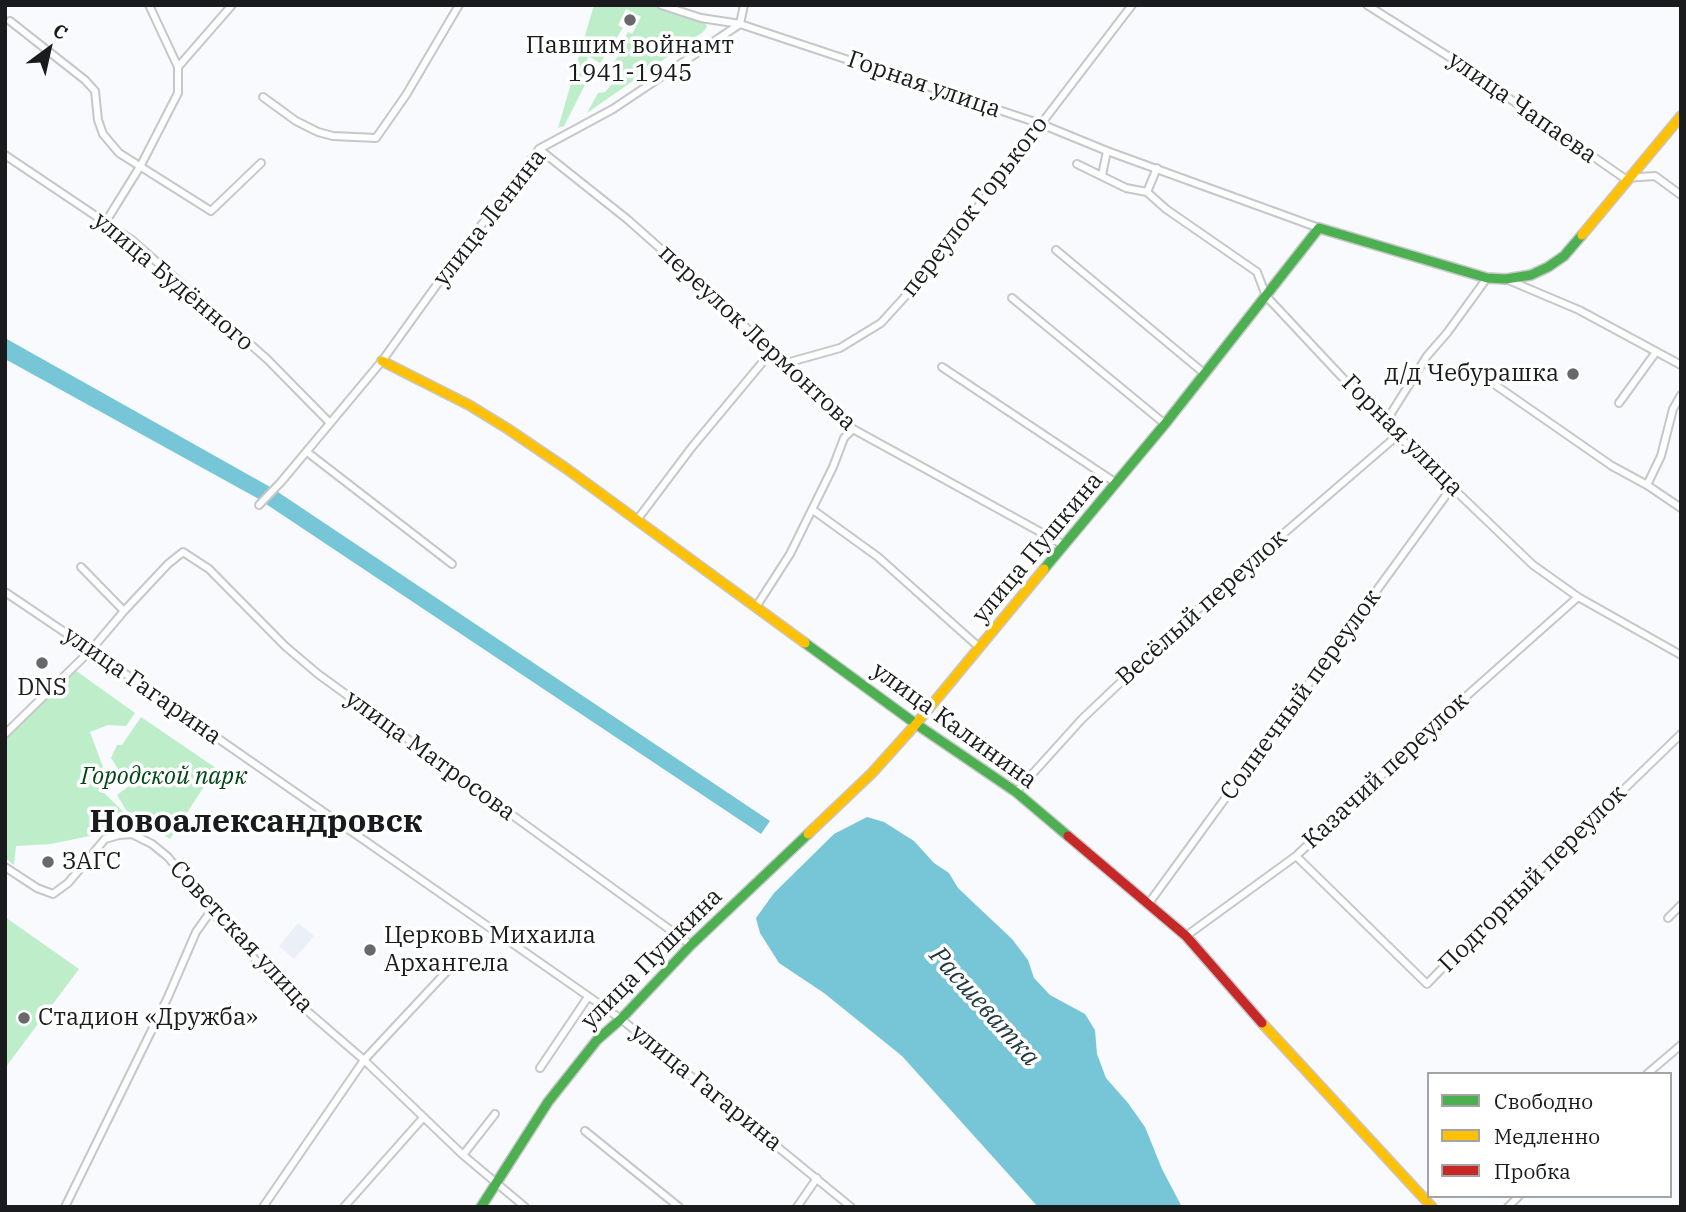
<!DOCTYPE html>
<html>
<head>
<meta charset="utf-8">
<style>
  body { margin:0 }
  #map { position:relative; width:1686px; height:1212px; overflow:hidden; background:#f8fafd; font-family:"IBM Plex Serif",serif }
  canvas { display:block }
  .frame { position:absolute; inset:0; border:7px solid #191b1d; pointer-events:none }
  .legend { position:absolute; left:1427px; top:1072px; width:245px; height:126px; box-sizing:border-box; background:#fff; border:2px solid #a3a4a5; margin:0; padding:9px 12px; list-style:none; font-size:21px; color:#191b1d }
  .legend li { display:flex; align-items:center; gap:14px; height:35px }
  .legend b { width:35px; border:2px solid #a3a4a5 }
  .north { position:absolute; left:14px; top:14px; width:70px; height:70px; -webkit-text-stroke:5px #fff; paint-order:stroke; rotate:33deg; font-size:19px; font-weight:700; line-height:28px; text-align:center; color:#191b1d }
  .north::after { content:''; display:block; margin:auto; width:24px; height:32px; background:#191b1d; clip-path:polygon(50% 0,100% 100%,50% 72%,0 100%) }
</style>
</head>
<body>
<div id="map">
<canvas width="1686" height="1212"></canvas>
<div class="frame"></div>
<ul class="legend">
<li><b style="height:9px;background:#4caf50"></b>Свободно</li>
<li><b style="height:9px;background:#ffc107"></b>Медленно</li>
<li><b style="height:9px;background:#c62828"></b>Пробка</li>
</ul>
<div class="north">С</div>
</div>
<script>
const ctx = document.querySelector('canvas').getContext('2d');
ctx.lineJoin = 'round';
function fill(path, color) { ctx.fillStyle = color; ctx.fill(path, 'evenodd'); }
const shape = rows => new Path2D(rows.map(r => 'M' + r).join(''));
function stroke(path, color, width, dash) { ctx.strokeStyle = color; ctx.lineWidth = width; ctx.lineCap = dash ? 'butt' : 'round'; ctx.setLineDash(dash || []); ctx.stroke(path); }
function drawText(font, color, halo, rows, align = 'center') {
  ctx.font = font + ' "IBM Plex Serif",serif'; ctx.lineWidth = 7; ctx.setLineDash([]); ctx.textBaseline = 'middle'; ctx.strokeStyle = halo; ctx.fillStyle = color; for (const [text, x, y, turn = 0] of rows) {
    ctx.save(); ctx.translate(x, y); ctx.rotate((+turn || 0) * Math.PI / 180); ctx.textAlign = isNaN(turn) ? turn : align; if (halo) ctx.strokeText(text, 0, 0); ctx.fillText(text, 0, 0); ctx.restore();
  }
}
fill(shape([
  [298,923,314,936,294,959,279,946]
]), '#eaeff8');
fill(shape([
  [594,5,650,5,706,23,707,27,703,32,587,113,598,93,605,92,621,74,609,69,619,55,616,53,628,32,632,34,641,17,626,9,618,25,623,28,600,63,588,56,583,78,585,85,564,126,558,128],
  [75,670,135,713,126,726,108,725,90,732,103,767,95,775,100,789,138,826,51,844,16,846,14,865,5,858,5,734],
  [141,717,216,768,170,839,126,810,117,795,129,786,111,758,117,745,122,745],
  [5,917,79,969,5,1068]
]), '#beeec9');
fill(shape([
  [5,338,272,488,770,821,761,834,257,498,5,359],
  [867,817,884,822,914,841,934,863,949,873,958,888,1012,939,1028,960,1034,978,1050,995,1085,1014,1095,1030,1097,1054,1106,1078,1128,1103,1145,1127,1162,1169,1182,1207,1038,1207,902,1056,824,993,779,963,760,933,756,918,774,893,834,834]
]), '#77c6d7');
const street = shape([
  [661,5,701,18,740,24,1041,124,1107,151,1319,228],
  [1367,5,1451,58,1624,178,1655,176,1681,195],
  [10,21,85,80,95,91,98,120,103,134,119,153,211,211,261,163],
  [178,67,232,5],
  [263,97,296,121,318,132,333,136,376,138,406,95,459,5],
  [539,149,627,219,714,296,783,364,853,429,1064,545],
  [5,155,133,241,267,359,330,423],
  [1077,164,1126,188,1147,192,1166,209,1257,272,1266,296,1385,423,1533,565,1578,597,1681,655],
  [1102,175,1107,151],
  [1147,192,1157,168],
  [105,223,141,165,178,93,178,67,149,5],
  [1056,250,1205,374],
  [1508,280,1579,310,1681,365],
  [1012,298,1165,424],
  [783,364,840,348,881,323,931,268,1132,5],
  [942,367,1116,483],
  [1491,382,1612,466,1647,485,1661,456,1673,409,1681,395],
  [1619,403,1656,352],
  [1385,423,1427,356,1447,333,1487,278],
  [307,452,452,564],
  [1647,485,1681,508],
  [259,505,281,482,382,361,451,265,539,149,613,109,740,24,744,5],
  [813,510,878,557,980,648],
  [637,520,692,447,771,352],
  [81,567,124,611],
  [5,592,91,650,621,1019,851,1207],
  [756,607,790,554,833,467,844,438,853,429],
  [5,734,91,650,124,611,168,564,183,552,209,569,285,646,318,674,691,945],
  [1016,792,1082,719,1123,680,1225,584,1398,435],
  [1296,856,1427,984,1488,921,1681,734],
  [5,867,37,888,53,894,68,883,105,839,119,835,132,834,152,844,168,857,211,911,284,991,364,1060,463,1155,525,1207],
  [1149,903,1452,487],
  [1668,918,1681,905],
  [1186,936,1296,856,1453,708,1578,597],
  [540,1068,588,997],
  [1647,1074,1681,1045],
  [585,1131,679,1207],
  [463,1155,495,1114],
  [65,1207,168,997,196,932,211,911],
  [263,1207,364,1060,450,968],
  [344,1207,422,1119],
  [797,1207,817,1178],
  [1508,1207,1519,1196]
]);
const fast = shape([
  [1044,569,1165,424,1319,228,1487,278,1506,279,1531,275,1548,267,1564,256,1582,235],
  [805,643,916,724,1016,792,1068,836],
  [481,1207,548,1102,597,1040,621,1019,691,945,808,834]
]);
const slow = shape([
  [1582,235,1681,116],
  [382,361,469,405,508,429,567,469,805,643],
  [808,834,872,773,916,724,1044,569],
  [1262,1023,1432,1207]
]);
const jam = shape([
  [1068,836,1186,936,1262,1023]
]);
stroke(street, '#c5c7c9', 10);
stroke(fast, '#c5c7c9', 12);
stroke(slow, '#c5c7c9', 12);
stroke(jam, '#c5c7c9', 12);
stroke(street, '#fefeff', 6);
stroke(fast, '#4caf50', 9);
stroke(slow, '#ffc107', 9);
stroke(jam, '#c62828', 9);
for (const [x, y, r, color] of [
  [630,20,7,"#67696b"],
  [1573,374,7,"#67696b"],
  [42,663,7,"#67696b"],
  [48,862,7,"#67696b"],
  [370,950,7,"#67696b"],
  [24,1018,7,"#67696b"]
]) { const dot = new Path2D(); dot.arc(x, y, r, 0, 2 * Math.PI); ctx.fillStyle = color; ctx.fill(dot); stroke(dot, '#fff', 2.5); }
drawText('24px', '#191b1d', '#fff', [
  ["Павшим войнамт",630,46,"center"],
  ["1941-1945",630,74,"center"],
  ["д/д Чебурашка",1559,374,"right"],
  ["DNS",42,688,"center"],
  ["ЗАГС",62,862],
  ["Церковь Михаила",384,936],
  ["Архангела",384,964],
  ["Стадион «Дружба»",38,1018]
], 'left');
drawText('24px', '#191b1d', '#fff', [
  ["Горная улица",924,85,19],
  ["улица Чапаева",1522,108,35],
  ["переулок Горького",975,207,-52],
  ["улица Ленина",490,218,-52],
  ["улица Будённого",173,282,40],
  ["переулок Лермонтова",757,338,43],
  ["Горная улица",1402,436,45],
  ["улица Пушкина",1038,548,-50],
  ["Весёлый переулок",1202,608,-42],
  ["улица Гагарина",142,686,35],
  ["Солнечный переулок",1301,695,-54],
  ["улица Калинина",954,726,36],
  ["улица Матросова",430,756,36],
  ["Казачий переулок",1386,771,-43],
  ["Подгорный переулок",1533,879,-45],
  ["Советская улица",241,937,47],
  ["улица Пушкина",652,959,-45],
  ["улица Гагарина",706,1088,39]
]);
drawText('italic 24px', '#014519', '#fff', [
  ["Городской парк",164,777]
]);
drawText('italic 26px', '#223a40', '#fff', [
  ["Расшеватка",984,1007,48]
]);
drawText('bold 32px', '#191b1d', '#fff', [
  ["Новоалександровск",256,823]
]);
</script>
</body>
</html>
